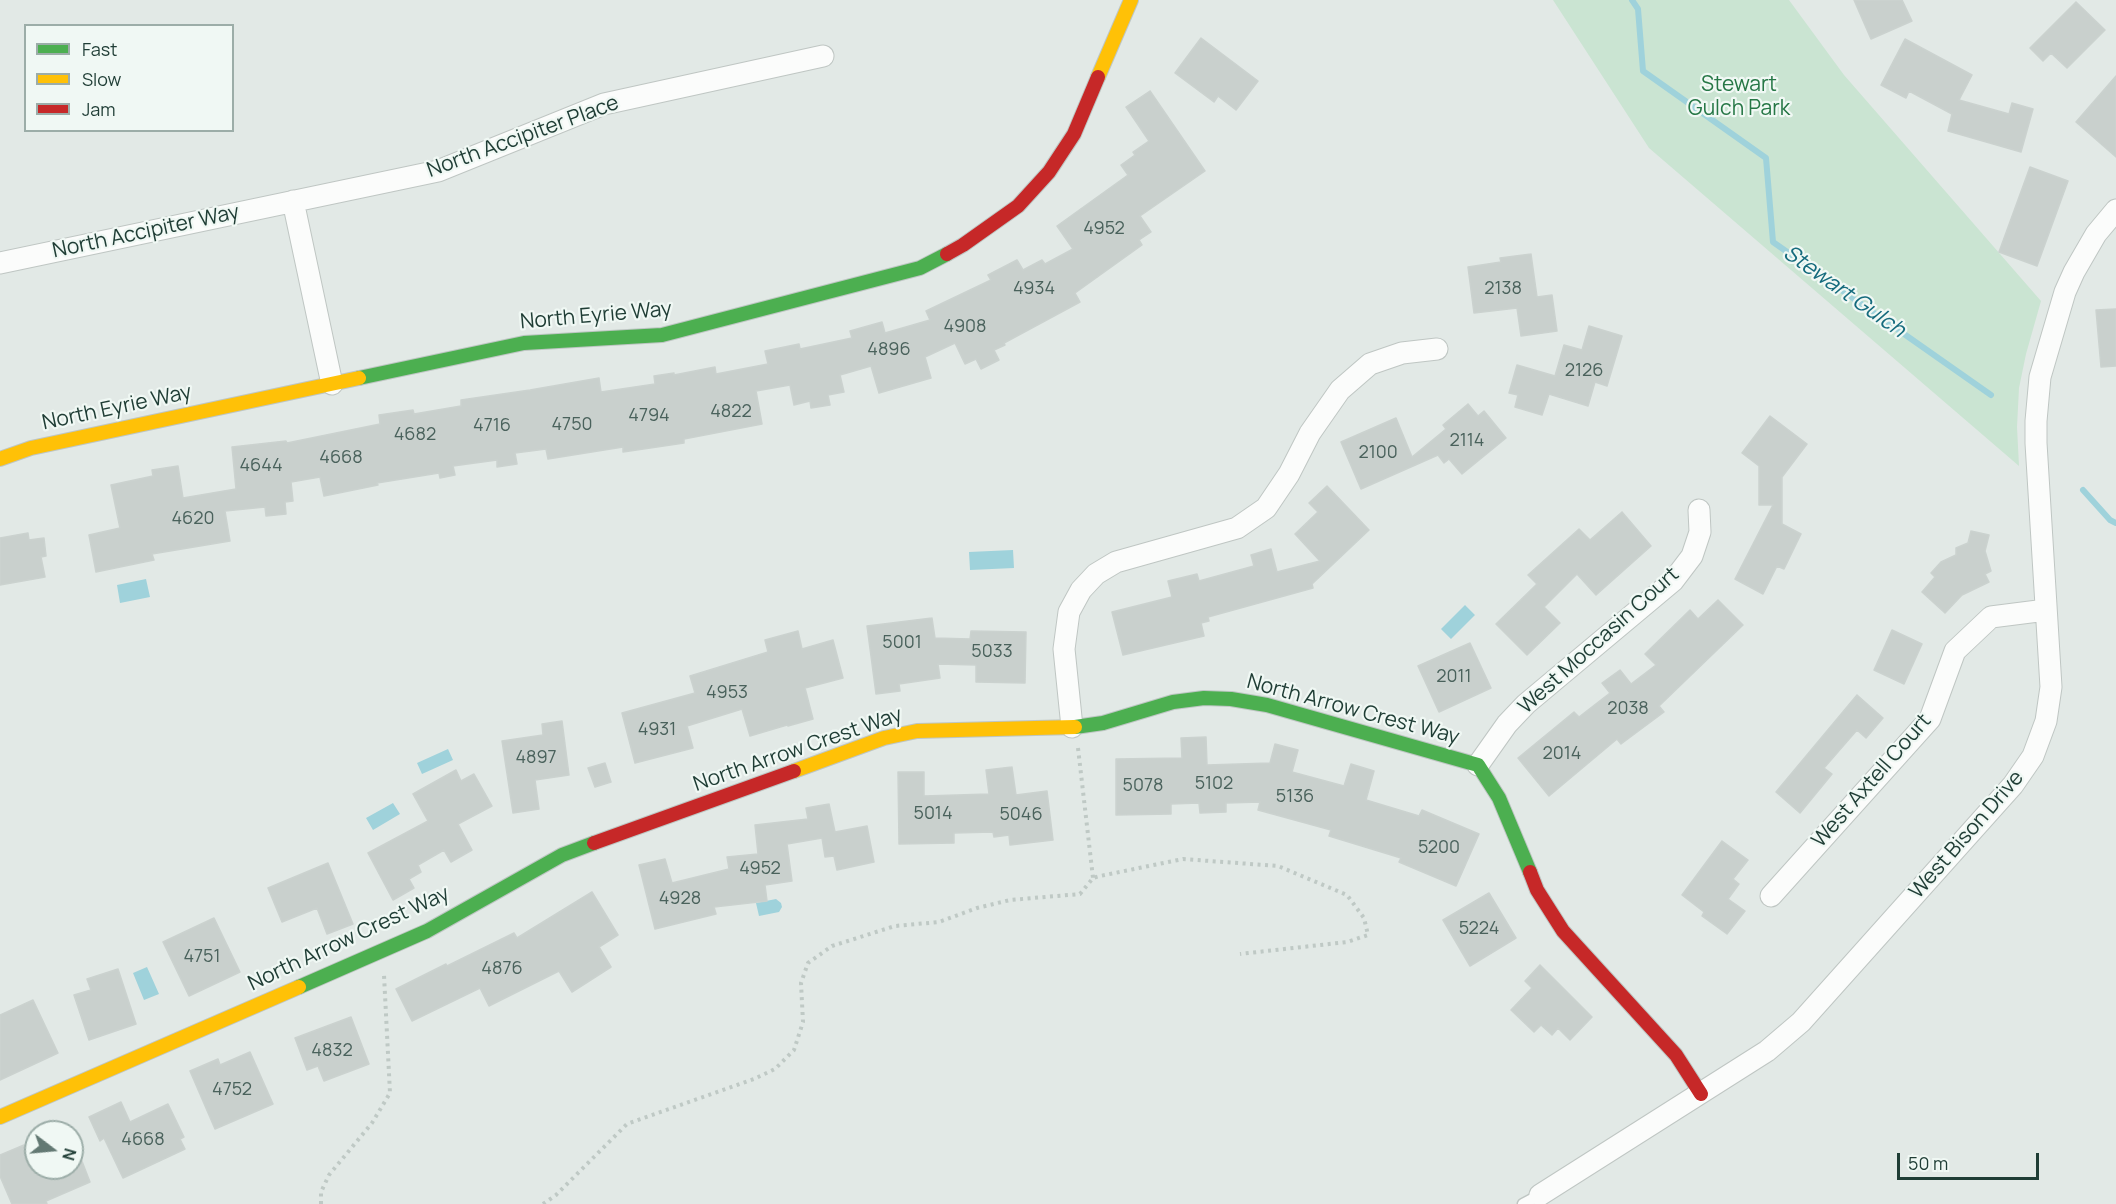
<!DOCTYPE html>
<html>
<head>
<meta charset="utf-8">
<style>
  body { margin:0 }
  #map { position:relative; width:2116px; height:1204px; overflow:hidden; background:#e2e9e6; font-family:Manrope,sans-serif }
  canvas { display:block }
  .legend { position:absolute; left:24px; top:24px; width:210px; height:108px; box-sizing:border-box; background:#f0f8f4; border:2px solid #9cada8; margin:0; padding:8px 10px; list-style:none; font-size:18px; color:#1f3d35 }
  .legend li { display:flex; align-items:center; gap:12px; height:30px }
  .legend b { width:30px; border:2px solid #9cada8 }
  .north { position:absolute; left:24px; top:1120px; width:60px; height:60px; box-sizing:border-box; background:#f0f8f4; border:2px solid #9cada8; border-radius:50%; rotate:106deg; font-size:16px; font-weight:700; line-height:24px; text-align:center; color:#1f3d35 }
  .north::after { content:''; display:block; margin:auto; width:21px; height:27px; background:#637973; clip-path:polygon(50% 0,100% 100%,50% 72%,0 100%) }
  .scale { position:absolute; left:1897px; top:1153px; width:142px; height:27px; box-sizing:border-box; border:3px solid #1f3d35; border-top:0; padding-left:8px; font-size:18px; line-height:21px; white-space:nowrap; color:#1f3d35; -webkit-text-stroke:4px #f0f8f4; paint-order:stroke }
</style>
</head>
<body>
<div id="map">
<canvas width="2116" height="1204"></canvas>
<ul class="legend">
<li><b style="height:8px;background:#4caf50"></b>Fast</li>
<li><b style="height:8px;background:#ffc107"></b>Slow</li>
<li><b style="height:8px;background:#c62828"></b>Jam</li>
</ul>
<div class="north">N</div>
<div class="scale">50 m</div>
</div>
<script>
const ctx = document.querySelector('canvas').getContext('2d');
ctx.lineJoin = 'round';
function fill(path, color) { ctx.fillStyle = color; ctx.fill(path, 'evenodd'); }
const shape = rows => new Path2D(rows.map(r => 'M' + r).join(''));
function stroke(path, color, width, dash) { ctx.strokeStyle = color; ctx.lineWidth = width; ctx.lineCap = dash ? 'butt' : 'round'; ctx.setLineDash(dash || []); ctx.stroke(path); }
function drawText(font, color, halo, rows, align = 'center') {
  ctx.font = font + ' Manrope,sans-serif'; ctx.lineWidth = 4.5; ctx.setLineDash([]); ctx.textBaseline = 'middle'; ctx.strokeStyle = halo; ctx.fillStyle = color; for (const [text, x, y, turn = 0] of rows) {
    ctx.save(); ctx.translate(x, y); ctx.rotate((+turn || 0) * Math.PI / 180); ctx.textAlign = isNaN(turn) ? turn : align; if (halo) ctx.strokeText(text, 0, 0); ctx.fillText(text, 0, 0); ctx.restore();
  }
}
fill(shape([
  [1553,0,1789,0,1844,75,2041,301,2026,354,2019,388,2017,427,2019,466,1649,148]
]), '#cae4d2');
fill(shape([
  [1013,550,1014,568,970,570,969,552],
  [146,579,150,597,120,603,117,585],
  [1465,605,1475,615,1451,639,1441,629],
  [448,749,453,760,422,774,417,763],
  [393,803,400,814,373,830,366,818],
  [776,899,781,903,782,907,779,912,759,916,756,903],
  [147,967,159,994,144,1000,133,973]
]), '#9fd2db');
stroke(shape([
  [1632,0,1638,9,1643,71,1766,158,1773,242,1991,395],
  [2083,490,2110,520,2116,523]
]), '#9fd2db', 6);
const building = shape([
  [1854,0,1902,0,1912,21,1871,39,1854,0],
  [2076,2,2105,30,2067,68,2051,53,2043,61,2030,48,2076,2],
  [1201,38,1258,81,1236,110,1218,96,1214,102,1175,73,1201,38],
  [1905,39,1972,75,1959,100,2009,114,2012,103,2033,109,2021,152,1948,131,1952,114,1909,91,1906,98,1881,85,1905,39],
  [2116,76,2116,157,2076,122,2116,76],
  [1150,91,1205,171,1140,216,1151,232,1139,240,1142,245,1075,293,1080,302,1004,343,1005,345,994,350,999,360,981,369,976,359,965,364,955,343,925,357,931,378,879,393,871,366,840,375,844,392,828,395,830,405,811,408,810,401,794,405,790,385,756,391,762,424,684,439,684,443,623,452,623,447,548,459,546,449,515,453,517,464,497,467,497,460,453,466,455,475,440,478,439,473,377,483,378,485,324,496,320,477,291,482,293,501,285,502,286,514,266,516,265,507,225,511,230,541,152,554,154,560,96,572,89,535,120,528,111,485,153,476,152,470,178,466,183,498,236,489,232,447,286,441,287,443,380,424,379,415,413,410,414,414,461,406,461,400,530,390,599,378,601,392,655,384,654,376,674,373,674,375,715,367,716,374,768,364,765,351,799,344,800,349,852,338,850,331,882,322,885,333,930,320,926,311,991,280,988,275,1017,260,1023,270,1042,260,1045,264,1073,249,1057,226,1128,175,1121,165,1135,155,1133,152,1149,141,1126,107,1150,91],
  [2030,167,2068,181,2037,266,1999,252,2030,167],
  [1531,254,1537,297,1552,295,1557,331,1521,336,1517,308,1474,313,1468,267,1501,262,1500,258,1531,254],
  [2116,309,2116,366,2101,367,2096,310,2116,309],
  [1589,326,1622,336,1607,386,1595,382,1588,406,1549,394,1542,415,1515,407,1518,395,1509,393,1517,365,1555,376,1564,345,1582,350,1589,326],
  [1468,404,1478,416,1484,411,1506,438,1462,474,1449,459,1444,463,1438,455,1361,489,1341,442,1396,418,1412,457,1446,429,1443,425,1468,404],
  [1770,416,1807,444,1782,477,1782,524,1801,534,1784,569,1777,566,1763,594,1735,579,1773,505,1759,505,1759,466,1742,453,1770,416],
  [1327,486,1369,530,1312,584,1313,588,1208,617,1209,621,1201,623,1204,636,1123,655,1112,612,1172,597,1168,581,1197,574,1199,581,1254,566,1251,555,1271,549,1277,572,1320,561,1295,534,1318,512,1309,503,1327,486],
  [1622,512,1651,546,1596,595,1577,574,1544,607,1560,623,1527,655,1496,624,1537,584,1528,575,1579,529,1590,540,1622,512],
  [1971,531,1989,535,1985,551,1991,571,1985,574,1989,582,1962,595,1945,613,1922,592,1935,577,1931,573,1941,562,1956,555,1956,548,1968,543,1971,531],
  [28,533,29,540,44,538,46,556,41,557,45,577,0,585,0,538,28,533],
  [1718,600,1743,625,1659,706,1664,712,1621,744,1617,739,1549,796,1518,758,1574,712,1579,717,1610,693,1602,683,1620,670,1631,684,1656,665,1645,654,1690,610,1698,619,1718,600],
  [932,618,935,638,970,639,971,631,1026,632,1025,683,976,682,976,665,938,664,940,678,899,684,900,691,876,694,867,626,932,618],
  [1892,630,1922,644,1904,684,1874,670,1892,630],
  [798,631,802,649,833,640,843,678,805,688,813,719,788,726,787,725,750,736,742,709,687,726,693,748,635,763,622,713,695,693,690,676,768,652,765,640,798,631],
  [1470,643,1491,688,1439,712,1418,666,1470,643],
  [1857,695,1883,718,1866,738,1857,730,1824,768,1832,774,1800,813,1776,792,1857,695],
  [562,721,569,775,535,780,539,809,513,813,502,741,543,735,542,724,562,721],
  [1206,737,1207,765,1270,763,1275,744,1298,750,1292,772,1344,786,1351,764,1374,771,1366,800,1419,816,1422,810,1479,834,1456,886,1399,862,1401,858,1329,836,1331,830,1258,810,1260,802,1226,803,1226,812,1200,813,1199,803,1171,804,1171,814,1116,815,1116,759,1182,758,1181,738,1206,737],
  [605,763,611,782,595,787,588,768,605,763],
  [1012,767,1016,795,1047,791,1053,840,1010,845,1009,835,994,837,993,832,954,833,954,843,899,844,898,772,924,772,924,796,989,794,986,770,1012,767],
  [456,770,461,781,474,774,492,806,458,824,472,850,451,862,444,850,418,865,421,872,409,879,414,888,393,900,368,853,428,821,413,794,456,770],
  [829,804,835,832,867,826,874,862,837,870,834,856,825,857,822,838,787,844,792,881,765,885,767,901,714,907,716,914,655,929,639,865,665,859,672,883,729,869,727,857,758,854,755,825,808,819,806,808,829,804],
  [1722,841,1748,860,1733,879,1739,884,1728,899,1745,911,1727,934,1702,916,1704,912,1682,895,1722,841],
  [328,863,353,924,327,934,317,908,282,922,268,888,328,863],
  [592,892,618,935,599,947,611,967,572,992,559,971,489,1006,480,988,412,1021,396,989,446,964,447,966,514,933,517,938,592,892],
  [1489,893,1516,938,1470,966,1443,920,1489,893],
  [214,918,240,972,189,996,163,942,214,918],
  [1540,965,1592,1017,1570,1040,1558,1028,1552,1035,1541,1025,1534,1032,1511,1010,1532,988,1525,981,1540,965],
  [118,969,136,1024,89,1040,74,995,91,990,87,979,118,969],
  [33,1000,58,1053,0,1080,0,1015,33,1000],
  [351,1017,369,1064,324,1081,318,1066,307,1070,295,1038,351,1017],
  [250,1052,273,1104,215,1129,190,1071,218,1059,220,1065,250,1052],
  [121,1102,130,1122,168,1104,184,1137,180,1139,185,1149,123,1178,104,1138,100,1141,89,1117,121,1102],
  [73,1138,90,1182,46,1201,47,1204,12,1204,0,1176,0,1155,24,1145,30,1161,36,1158,36,1168,72,1168,73,1138]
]);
fill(building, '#c9d0cd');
stroke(building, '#cbd2cf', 1.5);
const lane = shape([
  [1523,1204,1540,1195]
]);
const street = shape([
  [293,201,332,384],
  [0,263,438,171,604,104,823,56],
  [1072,727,1064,649,1069,612,1081,590,1096,574,1116,562,1237,528,1266,508,1289,474,1310,433,1340,390,1370,364,1402,353,1437,349],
  [1478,765,1507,724,1526,704,1673,581,1692,556,1700,532,1699,510],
  [1771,896,1930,719,1955,651,1991,617,2046,610],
  [1540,1195,1767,1051,1801,1022,2013,785,2033,756,2046,721,2051,687,2036,443,2036,421,2040,377,2065,292,2074,272,2096,234,2116,210]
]);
const fast = shape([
  [359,378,524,343,662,335,920,268,947,254],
  [1075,727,1103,723,1173,702,1204,698,1231,699,1267,705,1478,765,1499,798,1530,872],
  [299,987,427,931,562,855,594,843]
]);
const slow = shape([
  [1098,77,1131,0],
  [0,459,31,448,359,378],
  [794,771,884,738,917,731,1075,727],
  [0,1117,299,987]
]);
const jam = shape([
  [947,254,963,245,1018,206,1049,172,1074,134,1098,77],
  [594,843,794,771],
  [1530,872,1537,890,1563,931,1676,1055,1701,1094]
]);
stroke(lane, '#bfc6c3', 13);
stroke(street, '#bfc6c3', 23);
stroke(fast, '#bec6c3', 16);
stroke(slow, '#bec6c3', 16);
stroke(jam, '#bec6c3', 16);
stroke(shape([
  [1078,748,1093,878],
  [321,1204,321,1192,329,1175,372,1123,390,1093,384,975],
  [543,1204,556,1195,627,1124,754,1079,775,1069,794,1050,803,1022,801,983,808,963,832,946,895,926,939,922,977,908,1010,900,1080,894,1093,878,1100,876,1183,859,1278,866,1347,895,1364,918,1368,935,1347,942,1240,954]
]), '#bfc9c5', 4, [3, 4.5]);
stroke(lane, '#fbfcfb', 10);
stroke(street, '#fbfcfb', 21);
stroke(fast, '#4caf50', 14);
stroke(slow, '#ffc107', 14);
stroke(jam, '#c62828', 14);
drawText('18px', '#4a625c', null, [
  ["4952",1104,229],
  ["4934",1034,289],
  ["2138",1503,289],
  ["4908",965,327],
  ["4896",889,350],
  ["2126",1584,371],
  ["4822",731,412],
  ["4794",649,416],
  ["4750",572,425],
  ["4716",492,426],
  ["4682",415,435],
  ["2114",1467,441],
  ["2100",1378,453],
  ["4668",341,458],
  ["4644",261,466],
  ["4620",193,519],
  ["5001",902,643],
  ["5033",992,652],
  ["2011",1454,677],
  ["4953",727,693],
  ["2038",1628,709],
  ["4931",657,730],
  ["2014",1562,754],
  ["4897",536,758],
  ["5102",1214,784],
  ["5078",1143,786],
  ["5136",1295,797],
  ["5014",933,814],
  ["5046",1021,815],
  ["5200",1439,848],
  ["4952",760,869],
  ["4928",680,899],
  ["5224",1479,929],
  ["4751",202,957],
  ["4876",502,969],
  ["4832",332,1051],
  ["4752",232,1090],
  ["4668",143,1140]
]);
drawText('21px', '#267746', '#f0f8f4', [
  ["Stewart",1739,85],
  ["Gulch Park",1739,109]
]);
drawText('21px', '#1f3d35', '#f0f8f4', [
  ["North Accipiter Place",523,137,-20],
  ["North Accipiter Way",146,232,-12],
  ["North Eyrie Way",596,316,-5],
  ["North Eyrie Way",117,408,-12],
  ["West Moccasin Court",1599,641,-42],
  ["North Arrow Crest Way",1353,710,15],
  ["North Arrow Crest Way",798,750,-19],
  ["West Axtell Court",1872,781,-49],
  ["West Bison Drive",1967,835,-49],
  ["North Arrow Crest Way",349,939,-25]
]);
drawText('italic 22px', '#156b7d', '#f0f8f4', [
  ["Stewart Gulch",1844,292,35]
]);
</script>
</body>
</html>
